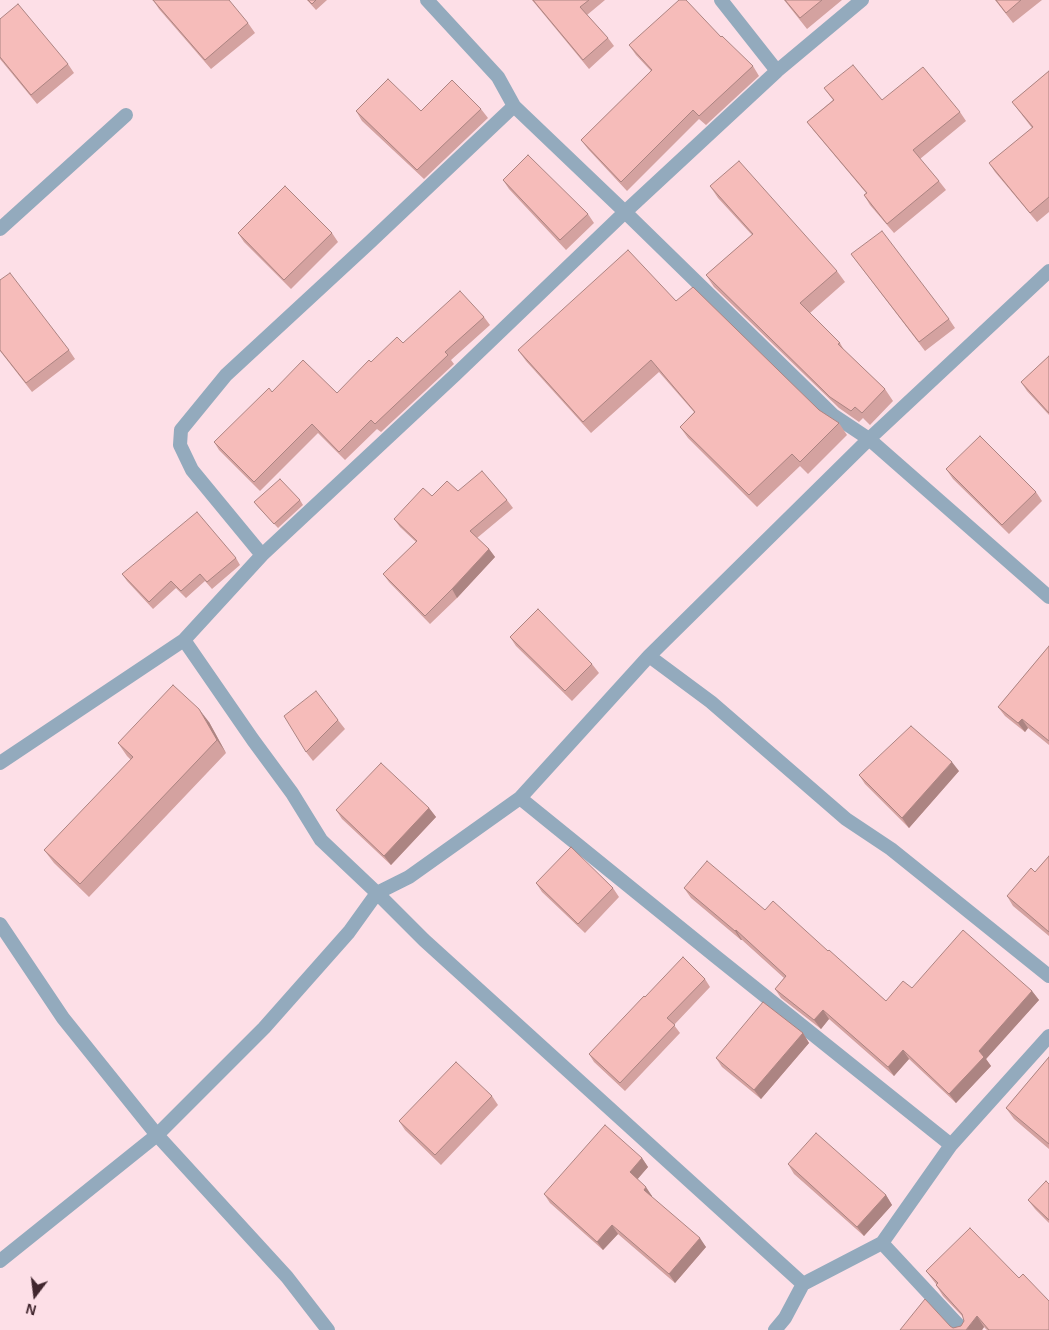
<!DOCTYPE html>
<html>
<head>
<meta charset="utf-8">
<style>
  body { margin:0 }
  #map { position:relative; width:1049px; height:1330px; overflow:hidden; background:#fddfe7; font-family:Helvetica,sans-serif }
  canvas { display:block }
  .north { position:absolute; left:10px; top:1270px; width:50px; height:50px; -webkit-text-stroke:4px #fddfe7; paint-order:stroke; rotate:195deg; font-size:14px; font-weight:700; line-height:20px; text-align:center; color:#41262e }
  .north::after { content:''; display:block; margin:auto; width:18px; height:22px; background:#41262e; clip-path:polygon(50% 0,100% 100%,50% 72%,0 100%) }
</style>
</head>
<body>
<div id="map">
<canvas width="1049" height="1330"></canvas>
<div class="north">N</div>
</div>
<script>
const ctx = document.querySelector('canvas').getContext('2d');
ctx.lineJoin = 'round';
const shape = rows => new Path2D(rows.map(r => 'M' + r).join(''));
function stroke(path, color, width, dash) { ctx.strokeStyle = color; ctx.lineWidth = width; ctx.lineCap = dash ? 'butt' : 'round'; ctx.setLineDash(dash || []); ctx.stroke(path); }
function fill(path, color) { ctx.fillStyle = color; ctx.fill(path, 'evenodd'); }
stroke(shape([
  [721,0,777,71],
  [862,0,777,71,625,212,833,415,869,439,1049,271],
  [0,229,126,115],
  [262,555,192,470,180,445,181,430,226,375,370,242,514,106],
  [649,656,711,702,846,819,891,849,1049,976],
  [0,763,184,640,262,555,455,375,625,212,514,106,498,77,427,0],
  [520,798,715,956,951,1145],
  [0,924,63,1018,157,1135,287,1277,328,1330],
  [882,1243,963,1330],
  [0,1261,157,1135,264,1028,349,932,377,893,321,840,292,793,253,740,184,640],
  [803,1284,424,940,377,893,409,877,520,798,649,656,869,439,1049,597],
  [775,1330,785,1318,803,1284,882,1243,951,1145,1049,1036]
]), '#93aabd', 14);
fill(shape([
  [153,0,248,23,255,33,211,69,159,9],
  [307,0,327,0,316,10],
  [532,0,605,0,587,15,608,38,614,46,589,69],
  [784,0,842,0,807,29],
  [995,0,1042,0,1013,23],
  [0,19,68,64,74,73,37,104,0,59],
  [721,37,753,66,759,76,706,125,699,119,627,191,588,149,581,140,651,71,636,55,629,45],
  [1049,71,1049,212,1037,222,995,172,989,163,1032,128,1012,102],
  [824,88,882,100,960,112,966,121,920,159,939,181,946,190,894,233,870,205,864,195,866,193,814,131,807,122,833,100],
  [481,109,488,118,424,179,362,121,356,111,421,111],
  [503,180,588,214,594,223,566,250,509,189],
  [710,186,837,271,845,282,810,313,840,343,844,350,885,389,893,401,870,425,863,418,859,422,839,408,714,287,706,275,752,235,718,198],
  [238,233,332,233,338,242,291,289,244,242],
  [851,254,949,319,955,328,925,351],
  [0,280,69,350,75,359,32,392,0,351],
  [676,301,819,410,839,423,847,435,808,474,800,466,757,507,688,438,680,427,694,412,659,372,591,433,526,361,518,350],
  [484,317,490,325,451,360,454,364,381,432,377,429,345,460,318,433,260,491,219,450,214,442,272,392,337,393,403,343],
  [1049,356,1049,415,1027,391,1021,382],
  [946,469,1036,492,1042,501,1009,534,953,479],
  [458,491,507,500,513,508,477,538,489,549,495,557,457,598,430,624,389,582,383,574,416,542,400,527,394,519],
  [300,500,303,505,278,528,258,507,254,502],
  [236,558,240,565,212,589,205,581,186,598,176,588,153,609,127,581,122,574],
  [510,637,592,664,599,673,572,701,516,646],
  [1049,646,1049,745,1028,728,1025,732,1005,716,998,707],
  [338,720,345,729,313,761,306,752],
  [209,722,226,753,89,897,54,863,44,850,131,760,127,756,118,743],
  [959,771,909,828,865,784,859,775],
  [429,808,436,817,391,865,342,819,336,810],
  [1049,856,1049,936,1013,906,1007,896,1035,872],
  [536,883,613,888,619,897,585,933,542,892],
  [684,888,765,910,828,951,886,1001,912,988,1032,991,1039,1000,986,1059,991,1066,956,1103,909,1059,894,1076,829,1019,821,1029,781,998,775,989,784,978,742,940,741,940,691,898],
  [705,979,710,987,674,1025,680,1033,625,1091,594,1062,589,1054,645,997],
  [803,1033,809,1043,761,1099,722,1067,716,1058],
  [1049,1057,1049,1149,1014,1119,1006,1108],
  [492,1096,498,1105,441,1165,405,1130,399,1121],
  [642,1158,648,1167,637,1179,652,1196,651,1197,706,1247,675,1283,618,1234,603,1250,550,1203,544,1194],
  [788,1164,886,1195,892,1205,864,1236,794,1174],
  [1049,1184,1049,1223,1035,1209,1028,1200],
  [926,1271,1049,1330,987,1330,984,1327,982,1330,900,1330,950,1326,953,1328,961,1326,964,1321,963,1317,943,1296,936,1285,936,1284]
]), '#d4a2a0');
fill(shape([
  [489,549,495,557,457,598,452,589],
  [199,709,209,722,226,753,217,740],
  [1022,719,1028,728,1025,732,1018,723],
  [952,762,959,771,909,828,902,818],
  [429,808,436,817,391,865,384,856],
  [736,930,742,940,741,940,735,931],
  [1032,991,1039,1000,986,1059,991,1066,956,1103,949,1094,979,1051],
  [823,1010,829,1019,821,1029,814,1020],
  [803,1033,809,1043,761,1099,754,1090],
  [903,1050,909,1059,894,1076,888,1067],
  [642,1158,648,1167,636,1181,630,1172],
  [646,1187,652,1196,650,1199,644,1190],
  [886,1195,892,1205,864,1236,857,1227],
  [612,1225,618,1234,603,1250,597,1242],
  [700,1238,706,1247,675,1283,669,1274],
  [977,1316,984,1327,982,1330,966,1330]
]), '#ac8482');
const building = shape([
  [153,0,229,0,248,23,205,60,153,0],
  [308,0,316,0,312,4,308,0],
  [533,0,589,0,580,7,608,38,583,60,533,0],
  [679,0,686,0,721,37,722,36,753,66,699,116,693,110,621,182,581,140,652,70,629,45,679,0],
  [785,0,822,0,800,18,785,0],
  [996,0,1021,0,1006,13,996,0],
  [18,4,68,64,31,95,0,57,0,19,18,4],
  [853,65,882,100,923,67,960,112,913,150,939,181,887,224,864,195,867,193,807,122,834,100,824,88,853,65],
  [1049,71,1049,197,1030,213,989,163,1033,127,1012,102,1049,71],
  [388,79,421,111,452,80,481,109,417,170,356,111,388,79],
  [528,155,588,214,560,240,503,180,528,155],
  [739,161,837,271,800,303,840,343,838,344,885,389,862,413,855,407,851,411,830,397,706,275,753,234,710,186,739,161],
  [285,186,332,233,284,280,238,233,285,186],
  [882,231,949,319,919,342,851,254,882,231],
  [628,250,676,301,693,287,819,410,839,423,800,462,792,454,749,495,680,427,695,412,651,360,583,422,518,350,628,250],
  [10,273,69,350,26,383,0,350,0,280,10,273],
  [460,291,484,317,445,352,448,355,375,424,371,420,339,452,312,424,254,482,214,442,269,388,272,392,303,360,337,393,369,360,371,362,397,337,403,343,460,291],
  [1049,356,1049,413,1021,382,1049,356],
  [980,436,1036,492,1002,525,946,469,980,436],
  [482,471,507,500,470,531,489,549,452,589,425,616,383,574,417,541,394,519,423,488,432,496,447,481,458,491,482,471],
  [280,479,300,500,274,524,254,502,280,479],
  [197,512,236,558,207,582,200,574,181,591,171,581,149,602,122,574,197,512],
  [538,609,592,664,565,691,510,637,538,609],
  [1049,646,1049,741,1022,719,1018,723,998,707,1049,646],
  [173,685,199,709,217,740,80,884,44,850,133,757,118,743,173,685],
  [316,691,338,720,306,752,284,716,316,691],
  [911,726,952,762,902,818,859,775,911,726],
  [381,763,429,808,384,856,336,810,381,763],
  [571,847,613,888,578,924,536,883,571,847],
  [1049,856,1049,932,1007,896,1031,868,1035,872,1049,856],
  [707,861,765,910,773,901,828,951,829,950,886,1001,903,981,912,988,963,930,1032,991,979,1051,984,1057,949,1094,903,1050,888,1067,823,1010,814,1020,775,989,786,976,736,930,735,931,684,888,707,861],
  [683,957,705,979,667,1018,675,1025,620,1083,589,1054,644,996,645,997,683,957],
  [763,1002,803,1033,754,1090,716,1058,763,1002],
  [1049,1057,1049,1144,1006,1108,1049,1057],
  [456,1062,492,1096,435,1155,399,1121,456,1062],
  [605,1125,642,1158,630,1172,646,1187,644,1190,700,1238,669,1274,612,1225,597,1242,544,1194,605,1125],
  [816,1133,886,1195,857,1227,788,1164,816,1133],
  [1046,1181,1049,1184,1049,1220,1028,1200,1046,1181],
  [970,1228,1019,1278,1023,1274,1049,1301,1049,1330,989,1330,977,1316,966,1330,900,1330,925,1299,950,1326,953,1328,961,1326,964,1321,962,1314,936,1285,938,1283,926,1271,970,1228]
]);
fill(building, '#f6bcba');
stroke(building, '#ac8482', 1);
</script>
</body>
</html>
